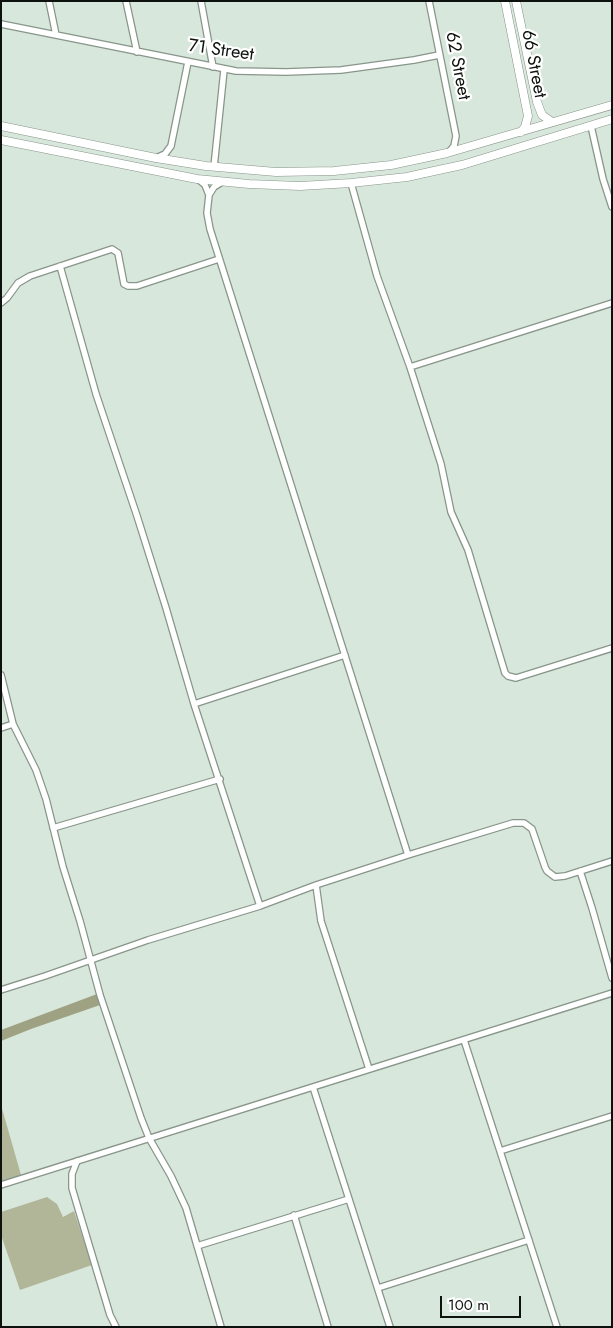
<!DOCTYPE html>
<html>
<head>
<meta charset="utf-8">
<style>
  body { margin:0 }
  #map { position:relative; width:613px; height:1328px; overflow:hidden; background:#d8e7db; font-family:Jost,sans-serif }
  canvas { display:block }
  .frame { position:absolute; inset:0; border:2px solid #0d120e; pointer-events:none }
  .scale { position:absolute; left:440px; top:1296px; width:81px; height:22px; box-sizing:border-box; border:2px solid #0d120e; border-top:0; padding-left:6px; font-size:15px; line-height:18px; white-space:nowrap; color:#0d120e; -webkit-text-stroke:4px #fff; paint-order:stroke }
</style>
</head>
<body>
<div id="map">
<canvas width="613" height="1328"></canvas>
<div class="frame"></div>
<div class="scale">100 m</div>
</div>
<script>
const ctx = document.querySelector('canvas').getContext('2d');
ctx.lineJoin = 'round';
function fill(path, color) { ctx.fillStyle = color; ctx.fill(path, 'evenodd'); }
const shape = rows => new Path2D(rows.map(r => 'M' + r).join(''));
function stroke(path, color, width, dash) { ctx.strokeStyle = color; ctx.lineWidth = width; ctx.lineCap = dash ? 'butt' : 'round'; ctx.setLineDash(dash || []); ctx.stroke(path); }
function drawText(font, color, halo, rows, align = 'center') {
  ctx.font = font + ' Jost,sans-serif'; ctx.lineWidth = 4.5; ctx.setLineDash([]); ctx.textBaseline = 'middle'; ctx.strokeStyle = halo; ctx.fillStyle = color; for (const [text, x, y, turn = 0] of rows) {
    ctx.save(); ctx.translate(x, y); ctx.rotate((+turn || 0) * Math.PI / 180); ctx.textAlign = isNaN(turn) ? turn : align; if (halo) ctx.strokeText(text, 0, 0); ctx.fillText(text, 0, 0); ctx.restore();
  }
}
fill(shape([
  [1,1105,21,1175,1,1181],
  [47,1197,57,1204,63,1217,74,1211,92,1265,20,1290,1,1235,1,1212]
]), '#b2b699');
fill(shape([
  [97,994,100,1005,31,1029,1,1041,1,1030]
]), '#9ea282');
const street = shape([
  [49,1,56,35],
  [126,1,137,52],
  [201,1,213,67],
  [429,1,456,136,454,146,449,152],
  [1,24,236,71,286,72,341,70,414,60,439,55],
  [591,126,603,179,612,207],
  [156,158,165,154,171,146,188,62],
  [214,167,224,70],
  [198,179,205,185,209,195],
  [222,182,214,187,209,195,207,213,210,229,408,855],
  [351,183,377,276,410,367,441,464,451,512,468,550,505,673,508,676,516,678,612,648],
  [60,266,96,394,137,516,166,608,194,704,260,906],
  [1,303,7,298,18,283,30,276,112,249,118,253,124,284,128,286,137,286,219,259],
  [410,367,612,303],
  [1,675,13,724,36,770,46,799,63,867,80,921,100,995,141,1118,149,1138,171,1176,186,1208,221,1327],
  [194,704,345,655],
  [1,728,13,724],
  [53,828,220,779],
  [580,871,592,908,612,978],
  [316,885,321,921,369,1069],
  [1,990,45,976,148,940,260,906,316,885,408,855,513,823,524,823,532,829,545,867,547,871,555,877,565,876,612,861],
  [464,1040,557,1327],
  [313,1087,390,1327],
  [500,1151,612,1116],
  [77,1161,72,1174,72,1188,110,1315,116,1327],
  [1,1185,612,993],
  [294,1215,328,1327],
  [197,1246,349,1199],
  [378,1288,529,1240]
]);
const secondary = shape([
  [505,1,528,116,525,127,521,132],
  [516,1,537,102,542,115,552,122],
  [1,126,156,158,206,166,276,172,334,171,391,165,447,153,612,105],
  [1,140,197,179,249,184,300,186,351,183,407,177,434,171,462,165,612,119]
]);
stroke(street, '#88958a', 8);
stroke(secondary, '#88958a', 9);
stroke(street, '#fff', 5.5);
stroke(secondary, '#fff', 8);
drawText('18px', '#0d120e', '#fff', [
  ["71 Street",221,51,8],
  ["66 Street",533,64,79],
  ["62 Street",457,66,79]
]);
</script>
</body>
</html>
